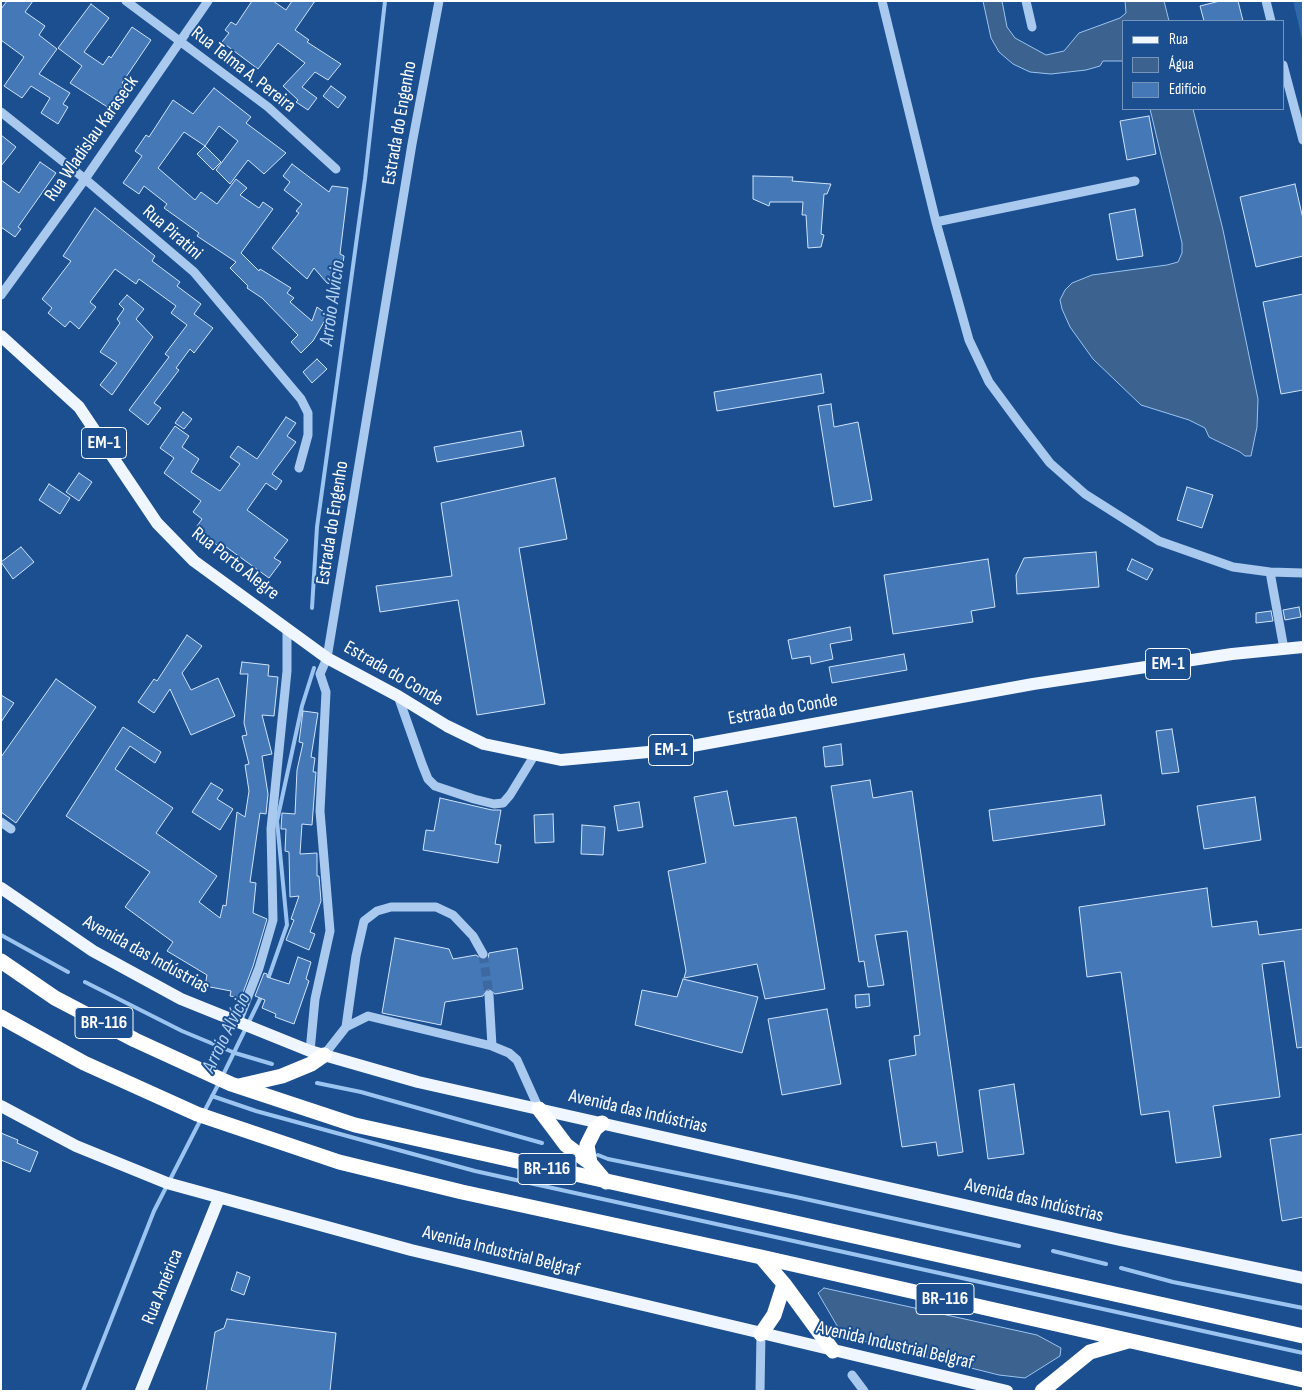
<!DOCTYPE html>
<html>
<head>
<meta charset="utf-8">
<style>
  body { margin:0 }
  #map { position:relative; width:1304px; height:1392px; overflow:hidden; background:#1b4f8f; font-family:"Sofia Sans Condensed",sans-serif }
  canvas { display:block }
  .frame { position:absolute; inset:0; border:2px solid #fff; pointer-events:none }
  .legend { position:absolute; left:1122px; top:20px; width:162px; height:90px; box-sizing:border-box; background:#1b4f8f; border:1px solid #7695bc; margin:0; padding:6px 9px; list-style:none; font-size:15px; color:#fff }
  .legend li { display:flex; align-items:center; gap:10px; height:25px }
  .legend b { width:25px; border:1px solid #7695bc }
</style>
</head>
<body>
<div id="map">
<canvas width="1304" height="1392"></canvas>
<div class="frame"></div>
<ul class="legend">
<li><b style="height:6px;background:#f0f6ff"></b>Rua</li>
<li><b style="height:14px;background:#3c6290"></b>Água</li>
<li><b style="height:14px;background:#4478b7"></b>Edifício</li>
</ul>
</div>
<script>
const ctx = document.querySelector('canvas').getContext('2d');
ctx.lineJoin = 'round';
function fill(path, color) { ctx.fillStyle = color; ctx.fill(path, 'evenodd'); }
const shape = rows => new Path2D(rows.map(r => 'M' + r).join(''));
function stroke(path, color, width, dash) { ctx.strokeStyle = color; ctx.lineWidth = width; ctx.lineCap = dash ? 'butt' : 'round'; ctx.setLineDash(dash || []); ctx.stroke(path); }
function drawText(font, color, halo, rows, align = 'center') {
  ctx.font = font + ' "Sofia Sans Condensed",sans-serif'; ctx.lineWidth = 4; ctx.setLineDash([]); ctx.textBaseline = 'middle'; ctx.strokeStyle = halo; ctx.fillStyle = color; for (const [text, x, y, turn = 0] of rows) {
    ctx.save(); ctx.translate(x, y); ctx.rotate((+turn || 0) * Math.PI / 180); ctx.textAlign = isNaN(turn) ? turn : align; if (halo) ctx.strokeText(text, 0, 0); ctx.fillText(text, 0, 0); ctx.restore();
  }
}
fill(shape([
  [1293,1,1303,1,1303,43]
]), '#2e69ad');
const water = shape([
  [983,1,1002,1,1007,27,1015,38,1046,55,1064,51,1079,33,1120,18,1126,13,1125,1,1164,1,1169,21,1123,21,1123,61,1103,61,1100,66,1086,70,1051,74,1030,72,1013,64,999,52,991,38,983,1],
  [1150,109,1193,109,1223,230,1258,399,1257,427,1251,456,1245,456,1240,452,1215,440,1209,437,1205,428,1189,420,1141,405,1093,359,1070,327,1062,309,1060,300,1065,290,1072,283,1092,275,1167,265,1178,262,1182,253,1182,243,1150,109],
  [824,1288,1037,1335,1061,1348,1060,1356,1025,1378,999,1375,843,1336,818,1293,824,1288]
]);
fill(water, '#3c6290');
stroke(water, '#9cc4f0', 1);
stroke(shape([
  [312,608,317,527,365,179,385,1],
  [1,935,68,972],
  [85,982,182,1031,235,1053,272,1064],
  [267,982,287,925,277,821,302,706,314,668],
  [222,1077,262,995],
  [317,1083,361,1092,542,1143],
  [212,1096,256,1111,475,1171,1303,1353],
  [204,1112,219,1083],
  [598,1155,608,1159,796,1197,1019,1246],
  [1053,1251,1106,1264],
  [1121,1268,1173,1282,1303,1308],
  [83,1391,154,1211,201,1119]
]), '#9cc4f0', 4);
const building = shape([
  [7,1,33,1,25,12,45,26,39,35,57,49,39,74,70,93,63,104,68,107,58,124,41,113,50,98,31,86,22,98,4,86,24,57,1,40,1,9,7,1],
  [252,1,273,1,286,10,292,1,315,1,295,30,309,40,307,42,341,64,328,80,315,72,302,87,317,98,308,110,296,102,298,100,283,86,305,63,278,43,258,69,222,42,229,33,225,30,231,22,236,25,252,1],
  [1220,1,1238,1,1243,21,1204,21,1200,6,1220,1],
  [91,4,109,18,84,52,103,65,109,56,111,58,132,27,151,40,122,83,124,84,109,108,70,83,82,66,58,48,91,4],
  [331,86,346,97,338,108,323,96,331,86],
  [214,88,251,117,246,123,286,153,264,174,248,160,230,184,216,170,238,141,219,126,205,146,184,132,158,168,195,200,201,192,217,204,236,179,247,188,240,195,259,208,263,202,273,209,241,253,259,271,260,269,291,288,287,293,294,298,290,302,312,321,317,307,328,315,313,341,301,353,291,342,298,335,262,298,247,288,248,286,230,268,236,262,197,236,199,233,164,208,167,204,144,186,139,194,123,183,142,156,135,151,146,135,149,137,173,100,193,114,214,88],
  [1149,116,1156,154,1127,160,1120,121,1149,116],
  [1,135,16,147,1,166,1,135],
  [205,146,221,162,213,170,197,154,205,146],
  [40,162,56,173,18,227,21,229,15,237,1,227,1,180,19,193,40,162],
  [292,164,329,192,332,186,348,188,340,254,344,256,340,286,327,283,314,268,307,279,272,248,299,213,296,211,302,204,284,190,290,182,283,176,292,164],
  [753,176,793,177,792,181,831,184,827,194,824,194,821,234,824,235,821,247,808,248,806,215,802,215,803,202,770,202,769,206,753,199,753,176],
  [1295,184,1303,219,1303,256,1256,267,1240,197,1295,184],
  [95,208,155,256,152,261,180,282,177,286,201,304,194,314,213,328,194,353,190,349,176,368,179,370,154,403,161,408,148,425,129,410,169,357,165,354,187,325,171,313,176,306,139,279,136,284,115,269,90,302,96,307,79,329,70,321,65,327,48,313,52,308,42,299,71,261,63,256,95,208],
  [1135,209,1143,256,1117,260,1109,214,1135,209],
  [1303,294,1303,390,1281,394,1263,302,1303,294],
  [127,295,144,309,136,319,153,337,112,395,100,385,117,363,100,352,120,323,117,319,124,309,119,304,127,295],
  [317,359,327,369,312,383,303,372,317,359],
  [821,374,824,393,717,411,714,392,821,374],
  [831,404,834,427,858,422,872,500,834,507,818,406,831,404],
  [183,412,192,419,184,429,175,423,183,412],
  [286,417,296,423,287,436,296,442,272,474,282,481,276,490,266,483,247,510,288,540,274,558,281,562,269,578,222,544,220,547,203,535,197,526,202,519,193,512,201,501,164,473,174,458,160,448,175,426,189,436,182,447,199,459,191,472,220,491,240,464,230,457,238,446,257,459,286,417],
  [521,431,524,446,437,462,434,447,521,431],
  [79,473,92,482,79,501,66,492,79,473],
  [555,478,567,539,519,548,545,704,477,715,458,600,380,612,376,586,452,576,441,503,555,478],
  [49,484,70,498,60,514,39,500,49,484],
  [1187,487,1213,495,1202,528,1177,520,1187,487],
  [21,547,34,562,13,579,1,562,21,547],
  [1096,552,1099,587,1017,594,1016,575,1024,558,1096,552],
  [988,559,995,607,971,611,973,622,893,634,884,575,988,559],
  [1132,559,1153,569,1147,580,1127,570,1132,559],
  [1299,607,1301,617,1285,620,1283,610,1299,607],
  [1271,611,1273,621,1256,623,1256,613,1271,611],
  [850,627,852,640,830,644,833,659,811,664,810,656,792,659,788,640,850,627],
  [187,635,202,646,182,673,191,690,218,678,235,716,191,735,170,689,154,713,138,702,154,679,157,681,187,635],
  [904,654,907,670,832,683,829,667,904,654],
  [242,662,269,665,268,676,278,677,274,716,262,715,272,754,262,756,268,794,266,814,260,813,250,882,256,883,253,913,267,919,253,966,241,998,230,996,231,991,205,986,207,975,167,951,173,942,125,907,150,872,66,816,123,727,161,752,155,763,130,746,115,769,173,808,156,833,217,876,199,902,220,918,223,905,226,906,237,812,245,817,249,791,245,765,249,764,242,736,247,735,244,723,248,674,240,674,242,662],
  [56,679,96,707,16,823,1,812,1,757,56,679],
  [1,695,14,703,1,722,1,695],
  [303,711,318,713,311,757,315,758,313,772,316,772,312,825,302,824,300,854,317,853,317,876,319,876,321,901,310,932,315,934,309,950,286,940,294,920,291,919,299,896,290,897,289,852,285,851,286,829,281,829,282,813,295,814,297,770,303,743,299,742,303,711],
  [1172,729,1179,772,1162,774,1156,731,1172,729],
  [841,744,843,765,825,767,823,747,841,744],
  [870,780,873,798,912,791,963,1152,938,1156,936,1142,902,1147,889,1060,916,1055,914,1036,920,1035,907,931,875,935,884,985,868,987,864,961,859,962,831,786,870,780],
  [211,783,223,790,217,799,233,809,220,830,192,812,211,783],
  [727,791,734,826,796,817,825,989,765,999,757,964,684,978,686,971,668,871,706,863,694,797,727,791],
  [1101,795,1105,825,993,841,989,810,1101,795],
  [1255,797,1261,840,1204,849,1197,806,1255,797],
  [440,798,492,810,501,810,495,844,501,845,498,863,423,850,426,830,434,831,440,798],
  [639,802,643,827,618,831,614,806,639,802],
  [553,814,554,842,535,843,534,815,553,814],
  [582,825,605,827,603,855,581,854,582,825],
  [1207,888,1212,927,1257,921,1259,935,1303,929,1303,1047,1297,1048,1284,961,1262,964,1280,1097,1213,1106,1221,1157,1176,1163,1169,1111,1141,1115,1121,972,1087,977,1079,907,1207,888],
  [395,938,449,949,453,959,476,955,483,960,488,958,489,953,517,948,523,989,495,994,488,989,483,996,445,1002,441,1025,382,1013,395,938],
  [298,957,311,962,306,979,309,981,294,1024,275,1017,276,1014,262,1008,265,1000,255,996,264,973,267,974,267,977,289,984,298,957],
  [683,979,758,997,742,1053,635,1025,642,990,677,997,683,979],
  [869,994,870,1006,856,1008,855,995,869,994],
  [827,1009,841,1084,782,1095,768,1019,827,1009],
  [1014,1084,1024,1154,988,1159,979,1090,1014,1084],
  [1,1133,18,1140,17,1143,38,1152,30,1172,1,1160,1,1133],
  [1303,1134,1303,1217,1282,1221,1270,1139,1303,1134],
  [237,1272,250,1277,244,1295,231,1290,237,1272],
  [227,1319,336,1333,330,1391,206,1391,215,1332,224,1328,227,1319]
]);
fill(building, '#4478b7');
stroke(building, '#cfe3fa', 1);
stroke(shape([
  [483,954,489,995]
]), '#3d69a0', 9, [9, 4.5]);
stroke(shape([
  [126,1,268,107,336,169],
  [882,1,936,222,969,340,989,382,1020,424,1050,463,1085,494,1159,541,1233,567,1270,572,1303,573],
  [1026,1,1032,27],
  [1266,1,1271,21],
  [1283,65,1303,140],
  [1,112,85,179,194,272,301,399,308,413,308,435,299,468],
  [936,222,1135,181],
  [1,295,85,179,208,1],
  [1270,572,1284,649],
  [398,696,422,764,428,779,435,786,474,799,494,804,503,803,510,795,534,756],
  [1,822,11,829],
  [489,995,492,1046],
  [238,1022,259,968,273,920,271,829,287,671,287,628],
  [346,1027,356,956,364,921,377,911,391,907,436,907,453,915,473,936,483,954],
  [310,1051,315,999,330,931,320,811,326,692,320,674,327,658,412,144,439,1],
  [324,1055,346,1027,368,1016,492,1046,509,1053,517,1060,539,1109],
  [852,1375,864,1391],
  [760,1391,761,1334]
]), '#a9c9ee', 9);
stroke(shape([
  [1,336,79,407,157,523,194,561,327,658,398,696,447,726,484,744,561,760,670,750,1033,684,1232,654,1303,647],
  [1,888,93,951,181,999,310,1051,418,1082,1120,1240,1303,1278],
  [1,1106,76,1146,167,1183,411,1250,1007,1391],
  [141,1391,219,1198]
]), '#f0f6ff', 12);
stroke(shape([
  [1,961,55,998,135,1040,231,1084,355,1125,1303,1336],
  [1,1017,84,1063,197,1114,339,1162,462,1192,761,1257,1303,1380],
  [239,1086,282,1076,311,1064,324,1055],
  [539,1109,566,1145,590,1163,606,1182],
  [590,1163,587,1145,595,1129,602,1123],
  [761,1257,784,1284,833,1351],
  [761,1334,774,1315,784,1284],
  [1042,1391,1090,1352,1128,1341]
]), '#fff', 15);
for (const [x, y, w] of [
  [104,443,45],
  [1168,664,45],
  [671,750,45],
  [104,1023,58],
  [547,1169,58],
  [945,1299,58]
]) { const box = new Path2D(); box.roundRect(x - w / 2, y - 15.5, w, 31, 4); ctx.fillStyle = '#1b4f8f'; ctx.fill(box); stroke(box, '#fff', 1); }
drawText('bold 18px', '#fff', null, [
  ["EM-1",104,443],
  ["EM-1",1168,664],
  ["EM-1",671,750],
  ["BR-116",104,1023],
  ["BR-116",547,1169],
  ["BR-116",945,1299]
]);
drawText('19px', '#fff', '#1b4f8f', [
  ["Rua Telma A. Pereira",243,70,38],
  ["Estrada do Engenho",400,123,-80],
  ["Rua Wladislau Karaseck",92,139,-55],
  ["Rua Piratini",172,233,41],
  ["Estrada do Engenho",333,523,-81],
  ["Rua Porto Alegre",235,564,38],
  ["Estrada do Conde",393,674,30],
  ["Estrada do Conde",783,710,-10],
  ["Avenida das Indústrias",146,955,29],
  ["Avenida das Indústrias",638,1112,13],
  ["Avenida das Indústrias",1034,1201,13],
  ["Avenida Industrial Belgraf",501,1252,14],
  ["Rua América",163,1287,-68],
  ["Avenida Industrial Belgraf",895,1346,13]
]);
drawText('italic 20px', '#b5d3f5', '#1b4f8f', [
  ["Arroio Alvício",333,303,-82],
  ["Arroio Alvício",227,1033,-64]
]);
</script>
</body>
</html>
